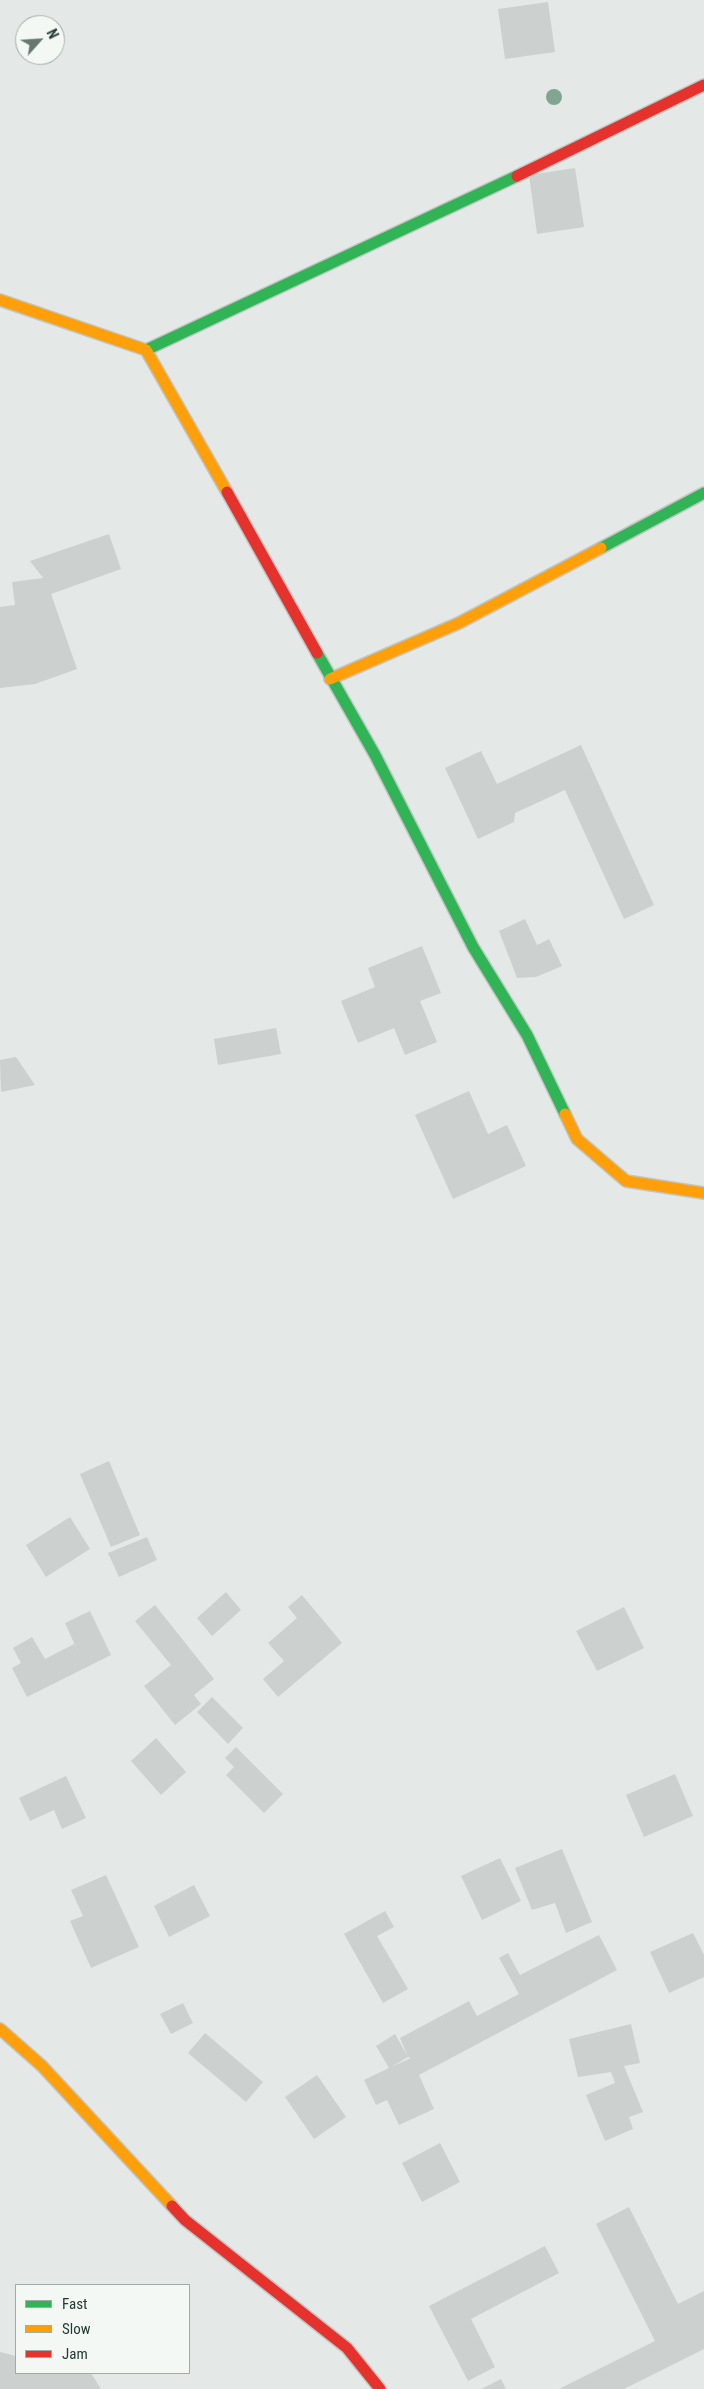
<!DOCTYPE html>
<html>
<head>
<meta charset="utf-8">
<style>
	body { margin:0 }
	#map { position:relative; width:704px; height:2389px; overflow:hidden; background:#e4e9e7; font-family:"Roboto Condensed",sans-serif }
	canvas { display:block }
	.legend { position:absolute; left:15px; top:2284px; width:175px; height:90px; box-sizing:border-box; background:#f3f8f5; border:1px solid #a0aca8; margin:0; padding:6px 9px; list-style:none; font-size:15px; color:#233b34 }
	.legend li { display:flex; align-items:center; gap:10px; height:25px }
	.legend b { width:25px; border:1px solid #a0aca8 }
	.north { position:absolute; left:15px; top:15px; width:50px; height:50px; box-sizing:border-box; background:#f3f8f5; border:1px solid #a0aca8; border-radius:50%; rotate:64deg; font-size:14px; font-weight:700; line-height:20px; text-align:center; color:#233b34 }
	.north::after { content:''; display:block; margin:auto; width:18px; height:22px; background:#677873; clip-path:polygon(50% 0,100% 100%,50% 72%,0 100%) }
</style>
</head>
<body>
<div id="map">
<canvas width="704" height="2389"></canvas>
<ul class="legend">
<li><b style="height:6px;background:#30b455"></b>Fast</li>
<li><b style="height:6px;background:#ff9f0a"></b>Slow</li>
<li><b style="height:6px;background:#e5322d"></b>Jam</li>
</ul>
<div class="north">N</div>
</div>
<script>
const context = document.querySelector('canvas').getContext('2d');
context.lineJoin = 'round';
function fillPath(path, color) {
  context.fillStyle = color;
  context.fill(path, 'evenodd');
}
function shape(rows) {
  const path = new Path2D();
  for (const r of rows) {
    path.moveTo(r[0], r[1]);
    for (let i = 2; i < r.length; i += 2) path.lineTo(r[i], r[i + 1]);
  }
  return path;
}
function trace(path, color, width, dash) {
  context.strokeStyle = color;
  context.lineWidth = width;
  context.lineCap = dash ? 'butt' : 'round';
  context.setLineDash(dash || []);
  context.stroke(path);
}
const building = shape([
	[548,2,555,52,505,59,498,9],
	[575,168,584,227,537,234,529,175],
	[109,534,121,569,51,594,77,669,35,684,0,688,0,607,15,605,12,582,43,578,30,561],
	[581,745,654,905,624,919,565,790,515,813,514,822,478,839,445,768,481,751,497,784],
	[525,919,537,945,549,939,562,966,536,977,517,978,499,931],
	[422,946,441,993,420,1001,437,1042,405,1055,394,1028,358,1043,341,1001,375,987,368,968],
	[276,1028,281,1054,218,1065,214,1039],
	[16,1057,35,1085,1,1092,0,1060],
	[469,1091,488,1134,507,1125,526,1166,453,1199,415,1115],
	[109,1461,140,1535,111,1547,80,1474],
	[70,1517,90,1549,46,1577,26,1545],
	[147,1537,157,1560,119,1577,108,1553],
	[226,1592,241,1610,212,1636,197,1618],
	[302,1595,342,1643,278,1697,263,1679,284,1661,268,1643,297,1618,288,1607],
	[155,1605,214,1679,194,1695,201,1704,175,1725,144,1686,171,1665,135,1621],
	[624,1607,644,1648,597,1671,576,1631],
	[90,1611,111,1655,27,1697,12,1668,21,1663,13,1648,32,1637,45,1659,74,1644,78,1652,65,1623],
	[212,1697,243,1728,228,1744,197,1712],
	[156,1738,186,1772,161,1795,131,1761],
	[236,1747,283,1794,264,1813,226,1775,234,1767,225,1758],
	[675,1774,693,1816,644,1837,626,1795],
	[66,1776,86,1818,62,1829,54,1810,30,1821,19,1798],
	[562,1849,592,1922,566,1933,555,1903,532,1910,515,1868],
	[500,1858,521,1901,482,1920,461,1876],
	[106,1875,139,1947,91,1968,70,1921,83,1916,71,1890],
	[194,1885,210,1916,169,1937,154,1906],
	[385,1911,394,1927,377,1936,408,1989,383,2003,344,1934],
	[693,1933,704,1955,704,1977,669,1993,650,1952],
	[599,1935,617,1970,419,2075,434,2109,399,2125,387,2100,376,2105,364,2080,389,2068,376,2046,395,2034,408,2057,391,2067,411,2058,408,2057,400,2038,469,2001,477,2016,519,1994,499,1958,508,1953,520,1975],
	[183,2003,193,2023,171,2034,160,2014],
	[631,2024,640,2063,624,2066,643,2112,629,2117,633,2129,605,2141,586,2095,615,2083,611,2072,578,2077,569,2039],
	[205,2033,263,2082,246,2102,188,2053],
	[317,2075,346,2117,314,2139,285,2097],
	[440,2143,460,2182,422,2202,402,2163],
	[629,2207,678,2304,704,2291,704,2349,624,2389,559,2389,655,2341,596,2224],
	[545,2246,559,2273,471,2319,495,2367,468,2381,429,2306],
	[0,2352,16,2356,16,2373,91,2373,101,2389,0,2389],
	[501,2379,506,2389,481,2389]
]);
const fast = shape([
	[146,350,517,176],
	[601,548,704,493],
	[317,653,375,755,473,947,527,1035,565,1114]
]);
const slow = shape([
	[0,300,146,350,227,492],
	[330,679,459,623,601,548],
	[565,1114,577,1139,626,1181,704,1193],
	[0,2029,42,2066,172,2206]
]);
const jam = shape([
	[517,176,704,85],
	[227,492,317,653],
	[172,2206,185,2220,347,2348,380,2389]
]);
const trees = [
	[554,97]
];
fillPath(building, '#ccd0ce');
trace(fast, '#c0c6c4', 14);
trace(slow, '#c0c6c4', 14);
trace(jam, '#c0c6c4', 14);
trace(fast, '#30b455', 11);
trace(slow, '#ff9f0a', 11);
trace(jam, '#e5322d', 11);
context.fillStyle = '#81a68f';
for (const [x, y] of trees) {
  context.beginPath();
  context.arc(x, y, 8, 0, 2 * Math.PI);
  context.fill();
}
</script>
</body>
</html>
